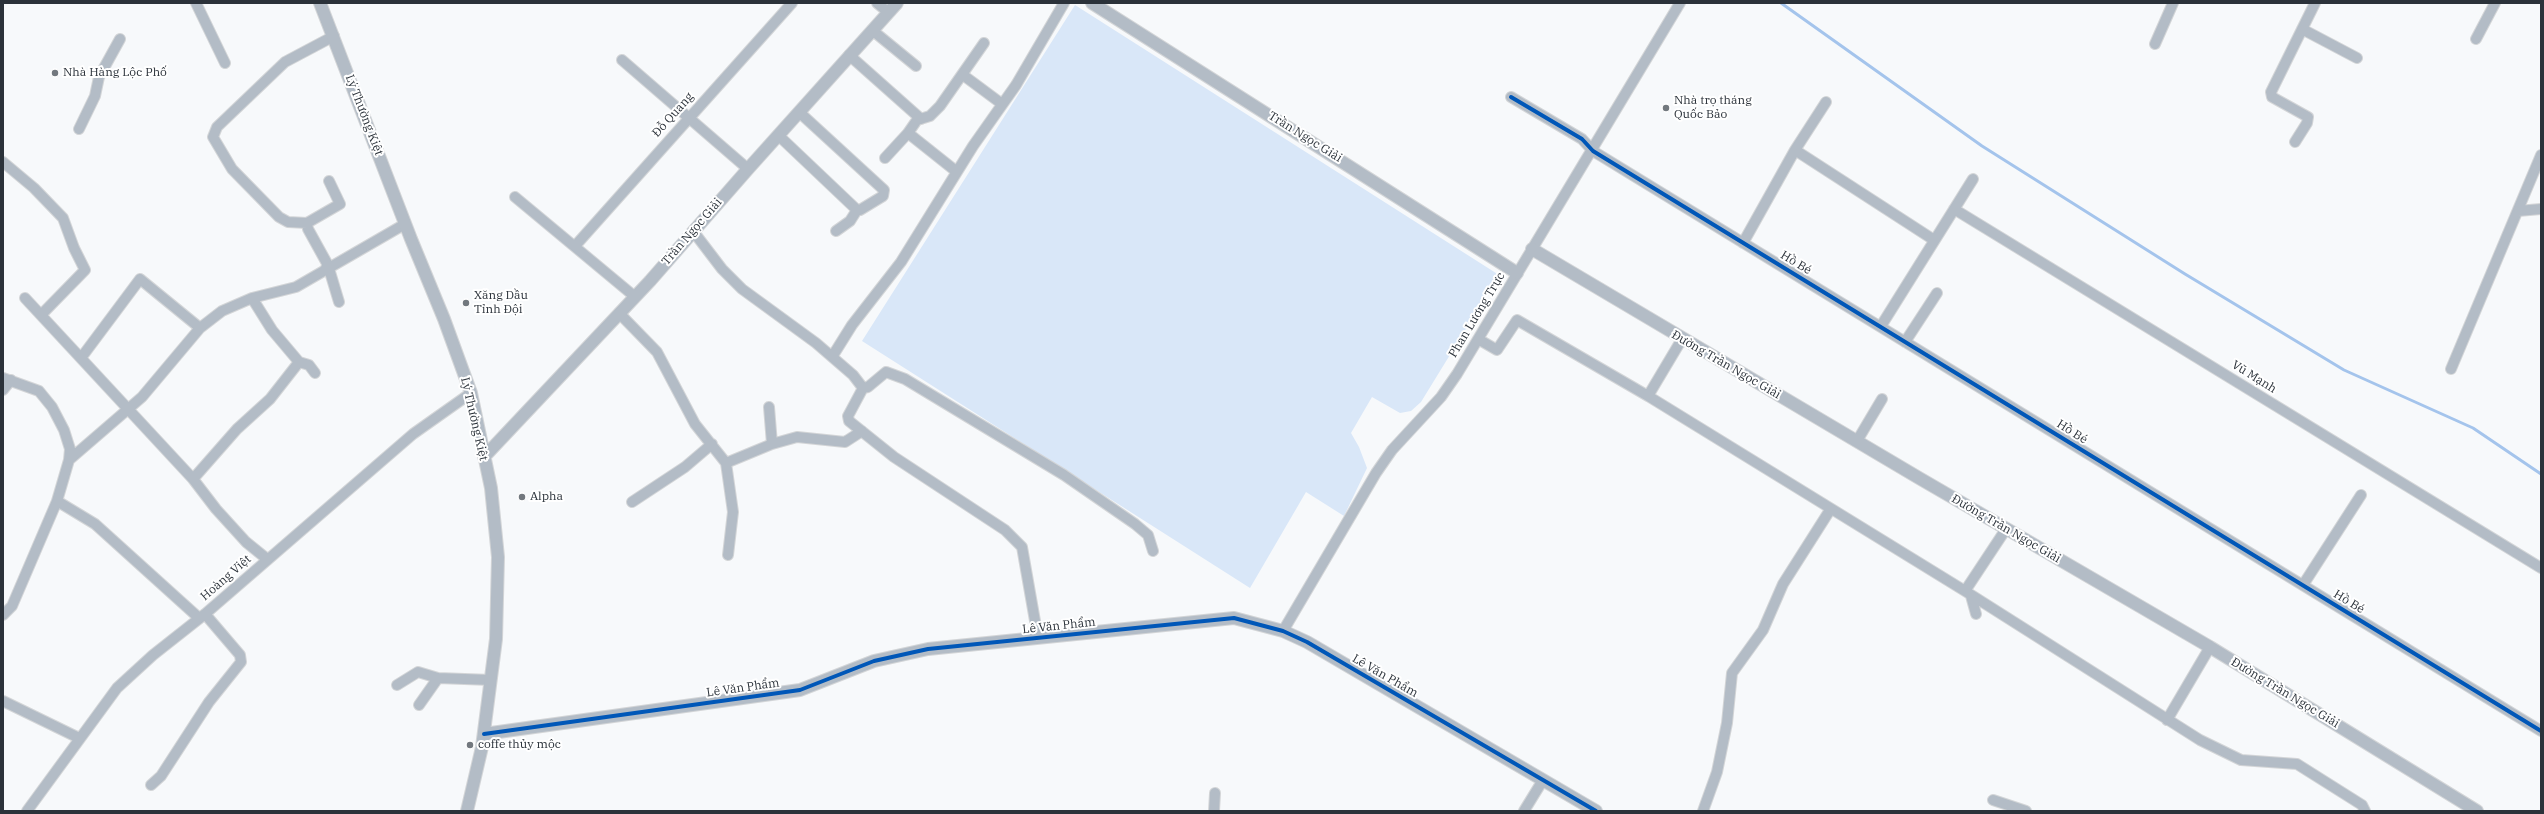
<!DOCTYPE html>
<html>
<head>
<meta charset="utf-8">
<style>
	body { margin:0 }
	#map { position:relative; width:2544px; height:814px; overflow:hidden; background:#f7f9fb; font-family:"IBM Plex Serif",serif }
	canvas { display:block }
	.frame { position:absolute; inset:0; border:4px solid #2b323a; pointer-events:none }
</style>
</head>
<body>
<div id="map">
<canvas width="2544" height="814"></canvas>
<div class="frame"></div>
</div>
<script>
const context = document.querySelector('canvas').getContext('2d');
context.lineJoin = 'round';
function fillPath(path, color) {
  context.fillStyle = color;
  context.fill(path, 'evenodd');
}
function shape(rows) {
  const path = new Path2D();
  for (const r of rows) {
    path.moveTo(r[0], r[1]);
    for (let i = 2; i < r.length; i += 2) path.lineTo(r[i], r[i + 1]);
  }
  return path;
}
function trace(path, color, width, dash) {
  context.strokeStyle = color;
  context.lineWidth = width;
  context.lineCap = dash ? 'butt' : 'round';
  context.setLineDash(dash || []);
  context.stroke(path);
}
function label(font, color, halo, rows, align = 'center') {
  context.font = font + ' "IBM Plex Serif",serif';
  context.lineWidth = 4;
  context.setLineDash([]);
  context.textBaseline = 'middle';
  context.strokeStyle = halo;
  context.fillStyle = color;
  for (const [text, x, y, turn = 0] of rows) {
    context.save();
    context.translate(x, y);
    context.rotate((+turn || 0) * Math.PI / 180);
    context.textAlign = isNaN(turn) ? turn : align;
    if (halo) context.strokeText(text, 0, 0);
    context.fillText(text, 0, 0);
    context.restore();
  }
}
const green = shape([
	[1075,5,1499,275,1421,402,1411,411,1400,413,1372,397,1351,433,1359,447,1367,468,1344,516,1306,492,1250,588,862,341]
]);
const stream = shape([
	[1781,3,1982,146,2185,274,2344,370,2473,428,2541,474]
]);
const minor = shape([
	[196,3,225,63],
	[877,3,888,12],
	[2302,29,2357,58],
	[872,30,916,66],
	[2476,39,2495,3],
	[2155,44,2173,3],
	[849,55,921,119],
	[622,60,748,169],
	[963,75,1002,104],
	[1511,97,1582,139,1593,151,2541,731],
	[79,129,95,96,99,77,120,39],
	[908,133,917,120,930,116,940,106,984,43],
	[778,135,857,210,860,210,883,196,884,190,799,112],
	[2295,142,2307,123,2308,117,2272,97,2271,92,2315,3],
	[1795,150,1934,240],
	[885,158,908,133,957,172],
	[3,162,34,188,63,218,74,248,85,270,41,315],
	[329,181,340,204,307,223,288,222,279,217,232,169,213,137,217,127,285,62,334,36],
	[515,197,634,296],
	[1954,209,2541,568],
	[2518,211,2541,209],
	[307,223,308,229,329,267],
	[693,231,722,269,742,289,816,343,853,375,863,388],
	[836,231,850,221,857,210],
	[1743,243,1795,150,1826,102],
	[575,246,792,3],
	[326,268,330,272,339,302],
	[25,298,193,479,216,509,246,542,267,559],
	[252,298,272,330,299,362,309,365,315,373],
	[619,313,657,352,695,424,726,463,733,512,728,555],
	[1881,326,1973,179],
	[200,328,222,311,252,298,296,287,405,224],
	[1478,339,1497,350,1517,320,1648,396,1965,591,2200,740,2241,760,2297,764,2362,805,2365,811],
	[1905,342,1937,293],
	[832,357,852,325,901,262,973,146,1016,85,1064,3],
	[2451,369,2541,155],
	[3,378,39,391,52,407,64,430,70,449,69,460,57,501,95,524,199,618],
	[863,388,868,387,886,372,905,379,1064,475,1135,524,1148,535,1153,551],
	[863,388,848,416,849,421,894,457,1005,530,1022,547,1038,638],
	[3,390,11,380],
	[1648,396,1682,339],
	[769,407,772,444],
	[1857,441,1882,399],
	[69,460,142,397,200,328,140,279,81,358],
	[726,463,772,444,797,437,845,442,862,431],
	[193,479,237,429,270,399,299,362],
	[632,502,685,467,712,444],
	[2303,585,2361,495],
	[1965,591,2006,529],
	[1971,596,1976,614],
	[3,615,12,606,57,501],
	[1283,631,1376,473,1392,450,1441,397,1457,374,1680,3],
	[397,685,418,672,438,678],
	[3,701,79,738],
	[419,705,438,678,491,680],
	[2167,720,2210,647],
	[151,785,161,776,209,702,241,662,240,655,205,614],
	[1993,800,2026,811],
	[27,811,117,688,153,655,205,614,413,434,471,393],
	[1214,811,1215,793],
	[1524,811,1543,780],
	[1703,811,1717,772,1727,723,1732,673,1763,630,1783,584,1830,510]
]);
const tertiary = shape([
	[320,3,411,239,444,319,471,393,491,488,498,557,496,639,482,747,467,811],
	[1092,3,1517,273],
	[1532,249,1919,478,2210,647,2477,811],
	[484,457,650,281,748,169,897,3],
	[484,734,800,690,874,661,928,649,1234,618,1283,631,1307,642,1596,811]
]);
const cycleway = shape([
	[1511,97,1582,139,1593,151,2541,731],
	[484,734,800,690,874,661,928,649,1234,618,1283,631,1307,642,1596,811]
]);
const markers = [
	[55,73,4,"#72787e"],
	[1666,108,4,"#72787e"],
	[466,303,4,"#72787e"],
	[522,497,4,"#72787e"],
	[470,745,4,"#72787e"]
];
const poiNames = [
	["Nhà Hàng Lộc Phố",63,73],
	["Nhà trọ tháng",1674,101],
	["Quốc Bảo",1674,115],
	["Xăng Dầu",474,296],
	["Tỉnh Đội",474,310],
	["Alpha",530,497],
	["coffe thủy mộc",478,745]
];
const streetNames = [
	["Lý Thường Kiệt",364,115,69],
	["Đỗ Quang",673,115,-48],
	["Trần Ngọc Giải",1305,137,32],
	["Trần Ngọc Giải",692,232,-49],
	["Hồ Bé",1796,263,31],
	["Phan Lương Trực",1477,315,-59],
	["Đường Trần Ngọc Giải",1726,365,30],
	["Vũ Mạnh",2254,377,32],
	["Lý Thường Kiệt",474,419,77],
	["Hồ Bé",2072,432,32],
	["Đường Trần Ngọc Giải",2006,529,30],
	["Hoàng Việt",226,578,-41],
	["Hồ Bé",2349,602,31],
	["Lê Văn Phẩm",1059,626,-6],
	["Lê Văn Phẩm",1385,676,30],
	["Lê Văn Phẩm",743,688,-8],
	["Đường Trần Ngọc Giải",2285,693,31]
];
fillPath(green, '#d9e7f8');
trace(stream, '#a4c4ec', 3);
trace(minor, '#d3d5d7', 12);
trace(tertiary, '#d3d5d7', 14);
trace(minor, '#b3bcc6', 10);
trace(tertiary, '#b3bcc6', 12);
trace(cycleway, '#0057b8', 4);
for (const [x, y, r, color] of markers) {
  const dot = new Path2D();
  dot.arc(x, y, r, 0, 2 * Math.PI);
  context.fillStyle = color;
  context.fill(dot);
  trace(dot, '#fff', 1.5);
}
label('12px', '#2b323a', '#fff', poiNames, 'left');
label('12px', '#2b323a', '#fff', streetNames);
</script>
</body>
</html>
